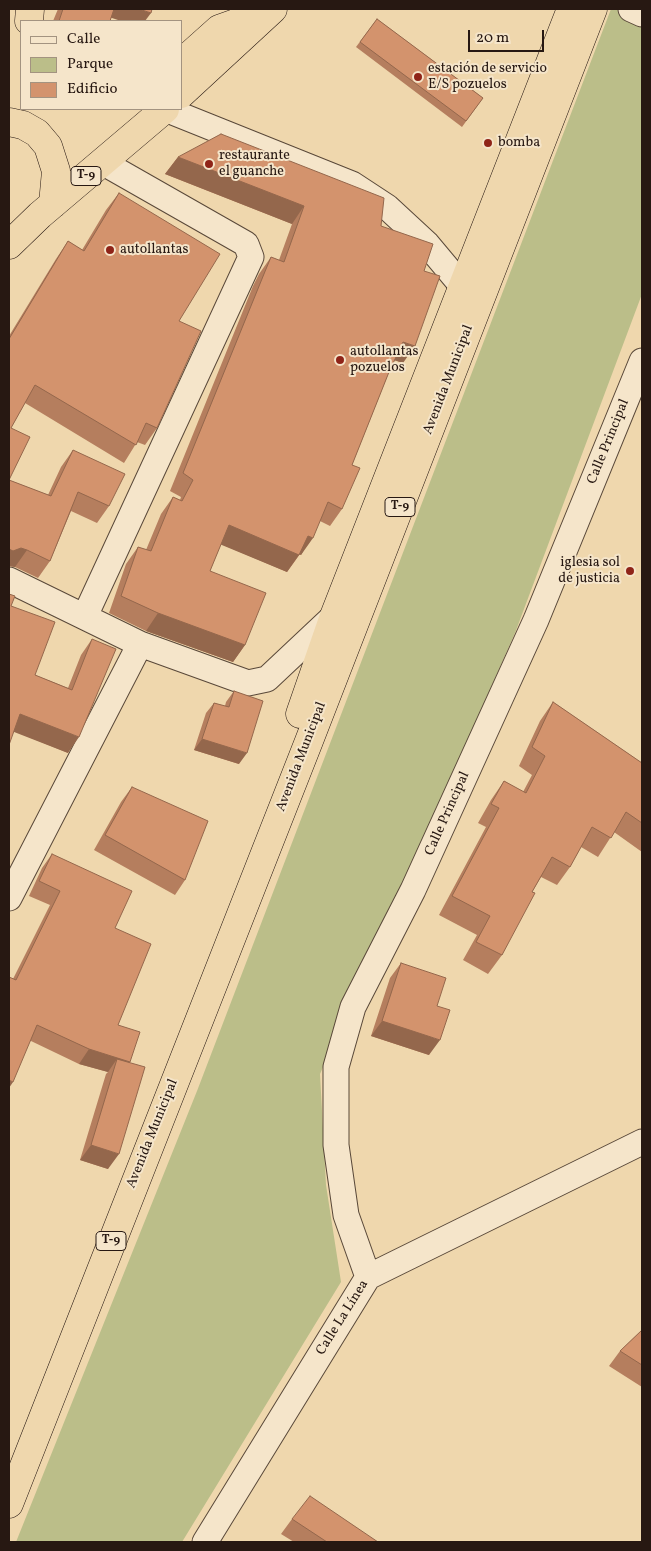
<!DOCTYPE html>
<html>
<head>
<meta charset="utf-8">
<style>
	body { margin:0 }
	#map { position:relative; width:651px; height:1551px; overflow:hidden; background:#efd7ad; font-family:Vollkorn,serif }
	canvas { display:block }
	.frame { position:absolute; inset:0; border:10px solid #271812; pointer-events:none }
	.legend { position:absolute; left:20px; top:20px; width:162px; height:90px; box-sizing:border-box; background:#f5e5ca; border:1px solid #a39380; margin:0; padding:6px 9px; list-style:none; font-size:15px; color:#271812 }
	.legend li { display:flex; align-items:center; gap:10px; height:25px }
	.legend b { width:25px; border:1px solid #a39380 }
	.scale { position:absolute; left:468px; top:30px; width:76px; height:22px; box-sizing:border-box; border:2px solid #271812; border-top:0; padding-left:6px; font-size:15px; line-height:18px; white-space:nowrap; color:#271812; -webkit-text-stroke:4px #f5e5ca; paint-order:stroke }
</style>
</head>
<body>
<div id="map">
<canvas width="651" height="1551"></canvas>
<div class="frame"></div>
<ul class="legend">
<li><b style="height:6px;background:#f5e5ca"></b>Calle</li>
<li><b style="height:14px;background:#bbbe89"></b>Parque</li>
<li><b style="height:14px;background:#d3936d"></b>Edificio</li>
</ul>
<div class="scale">20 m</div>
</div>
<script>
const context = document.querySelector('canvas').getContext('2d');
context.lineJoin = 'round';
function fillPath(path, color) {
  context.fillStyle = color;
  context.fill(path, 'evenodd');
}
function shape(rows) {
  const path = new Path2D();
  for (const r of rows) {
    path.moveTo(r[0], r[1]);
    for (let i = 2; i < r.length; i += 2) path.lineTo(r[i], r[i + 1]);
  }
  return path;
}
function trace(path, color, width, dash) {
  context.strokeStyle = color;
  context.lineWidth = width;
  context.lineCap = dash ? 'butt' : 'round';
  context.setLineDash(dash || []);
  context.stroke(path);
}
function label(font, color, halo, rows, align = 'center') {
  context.font = font + ' Vollkorn,serif';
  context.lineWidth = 4;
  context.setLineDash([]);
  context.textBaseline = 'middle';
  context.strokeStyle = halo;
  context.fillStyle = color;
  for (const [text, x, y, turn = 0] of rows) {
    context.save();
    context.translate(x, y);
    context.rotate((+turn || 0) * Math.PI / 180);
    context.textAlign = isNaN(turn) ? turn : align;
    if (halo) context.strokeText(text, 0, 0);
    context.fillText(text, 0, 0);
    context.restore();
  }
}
const green = shape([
	[611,9,642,9,642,294,515,633,320,1074,326,1185,341,1282,182,1542,16,1542,197,1091]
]);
const street = shape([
	[631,9,642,14],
	[165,109,352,184,387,207,427,244,463,287],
	[9,580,140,644,248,683,267,679,334,616],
	[85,616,251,257,246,244,102,162],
	[9,898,140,644],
	[368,1277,346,1215,336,1145,336,1067,353,1007,413,890,536,620,642,361],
	[205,1542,368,1277,642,1142]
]);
const highway = shape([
	[29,21,30,9],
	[181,63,219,29,261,14],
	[181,94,273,9],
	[9,122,23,125,37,133,48,146,56,171,53,204],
	[9,245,40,215,165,109],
	[300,714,334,616,571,9],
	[9,1504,309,741,593,9]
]);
const wall = shape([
	[58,9,152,9,111,18,110,21,53,21],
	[377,19,483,98,462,127,356,47],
	[178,157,381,226,424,271,403,363,394,360,389,372,352,465,342,509,330,526,320,521,301,555,300,554,287,572,221,544,210,571,245,645,233,662,146,631,109,613,126,564,138,547,146,550,161,514,173,497,180,500,181,497,170,491,253,286,259,274,271,257,279,260,292,224,165,174],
	[119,193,179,321,157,428,145,445,137,442,124,463,25,403,11,428,9,480,48,495,61,467,73,450,109,506,97,523,71,511,50,561,38,578,15,567,9,566,9,336,56,259,68,241,82,250,106,210],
	[11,606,35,675,68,688,81,655,92,639,68,753,14,731],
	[234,691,239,764,194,750,206,713,214,703,225,706,226,702],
	[553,702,642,763,642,852,614,832,598,857,581,847,570,867,557,885,541,877,532,892,502,955,488,974,463,960,477,935,439,915,486,827,478,823,491,800,504,781,523,792,532,775,519,766,540,721],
	[132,787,185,880,175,895,94,850,121,802],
	[52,854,115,928,118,1025,130,1062,108,1169,80,1160,106,1074,108,1072,79,1064,31,1041,13,979,50,905,29,896,42,868],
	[401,963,437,1006,429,1055,371,1036,390,978],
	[642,1330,642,1387,609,1366,620,1351],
	[292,1519,378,1542,294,1542,281,1534]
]);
const shadedWall = shape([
	[111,9,139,9,151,13,145,21,121,21,106,16],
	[178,157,304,206,292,224,165,174],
	[403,342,415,346,403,363,391,359],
	[229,525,299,555,287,572,217,543],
	[308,536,313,538,301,555,296,553],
	[21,548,27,550,15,567,9,566,9,549],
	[158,613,245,645,233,662,146,631],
	[20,714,79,737,68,753,9,730],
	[202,739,247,753,239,764,194,750],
	[382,1021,440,1040,429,1055,371,1036],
	[89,1049,130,1062,120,1076,117,1059,108,1072,79,1064],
	[9,1080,13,1082,9,1088],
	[91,1145,119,1154,108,1169,80,1160]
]);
const building = shape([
	[63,9,114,9,110,21,59,21,63,9],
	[139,9,152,9,151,13,139,9],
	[377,19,483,98,466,121,360,42,377,19],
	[221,134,384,198,381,226,433,244,424,271,440,276,415,346,403,342,389,372,352,465,360,468,342,509,328,502,313,538,308,536,299,555,229,525,210,571,266,593,245,645,158,613,121,596,138,547,151,551,173,497,182,501,193,480,183,473,266,269,271,257,284,262,304,206,178,157,221,134],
	[119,193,220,254,179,321,201,331,157,428,146,423,136,445,35,385,11,428,30,437,9,480,51,496,73,450,125,474,109,506,78,492,50,561,27,550,21,548,13,551,9,549,9,339,68,241,84,251,119,193],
	[9,594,15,596,11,606,55,622,35,675,72,690,92,639,116,649,79,737,20,714,9,745,9,594],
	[234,691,263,701,247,753,202,739,214,703,229,707,234,691],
	[553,702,642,763,642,823,626,812,611,838,592,827,570,867,552,857,532,892,535,893,502,955,476,942,490,916,452,896,499,808,491,804,504,781,526,793,545,756,532,747,553,702],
	[132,787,208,821,185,880,105,835,132,787],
	[52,854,132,891,115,928,151,944,118,1025,140,1032,130,1062,89,1049,37,1025,13,1082,9,1080,9,977,16,980,60,891,39,881,52,854],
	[401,963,446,978,437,1006,450,1010,440,1040,382,1021,401,963],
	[117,1059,145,1067,119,1154,91,1145,117,1059],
	[642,1330,642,1365,620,1351,642,1330],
	[310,1496,378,1542,327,1542,292,1519,310,1496]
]);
const markers = [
	[418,77,5,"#8f2418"],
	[488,143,5,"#8f2418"],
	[209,164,5,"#8f2418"],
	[110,250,5,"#8f2418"],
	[340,360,5,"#8f2418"],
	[630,571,5,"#8f2418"]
];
const shields = [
	[86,176,30],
	[400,507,30],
	[111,1241,30]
];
const shieldNames = [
	["T-9",86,176],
	["T-9",400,507],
	["T-9",111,1241]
];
const poiNames = [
	["estación de servicio",428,69],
	["E/S pozuelos",428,85],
	["bomba",498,143],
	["restaurante",219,156],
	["el guanche",219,172],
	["autollantas",120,250],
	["autollantas",350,352],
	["pozuelos",350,368],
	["iglesia sol",620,563,"right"],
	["de justicia",620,579,"right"]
];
const streetNames = [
	["Avenida Municipal",449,380,-69],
	["Calle Principal",609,442,-68],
	["Avenida Municipal",302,757,-69],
	["Calle Principal",448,814,-66],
	["Avenida Municipal",153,1134,-68],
	["Calle La Línea",343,1318,-58]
];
fillPath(green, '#bbbe89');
trace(street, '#594839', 27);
trace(highway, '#271812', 29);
trace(street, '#f5e5ca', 25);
trace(highway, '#efd7ad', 28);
fillPath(wall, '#b57e5e');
fillPath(shadedWall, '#94674c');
fillPath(building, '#d3936d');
trace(building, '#94674c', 1);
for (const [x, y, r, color] of markers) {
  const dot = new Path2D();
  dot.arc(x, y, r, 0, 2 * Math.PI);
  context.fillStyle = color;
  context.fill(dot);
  trace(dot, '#f5e5ca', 2);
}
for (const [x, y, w] of shields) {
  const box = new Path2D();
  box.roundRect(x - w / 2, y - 9.5, w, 19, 4);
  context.fillStyle = '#f5e5ca';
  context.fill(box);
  trace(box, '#271812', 1);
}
label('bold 12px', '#271812', null, shieldNames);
label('14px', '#271812', '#f5e5ca', poiNames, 'left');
label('14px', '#271812', '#f5e5ca', streetNames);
</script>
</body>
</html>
